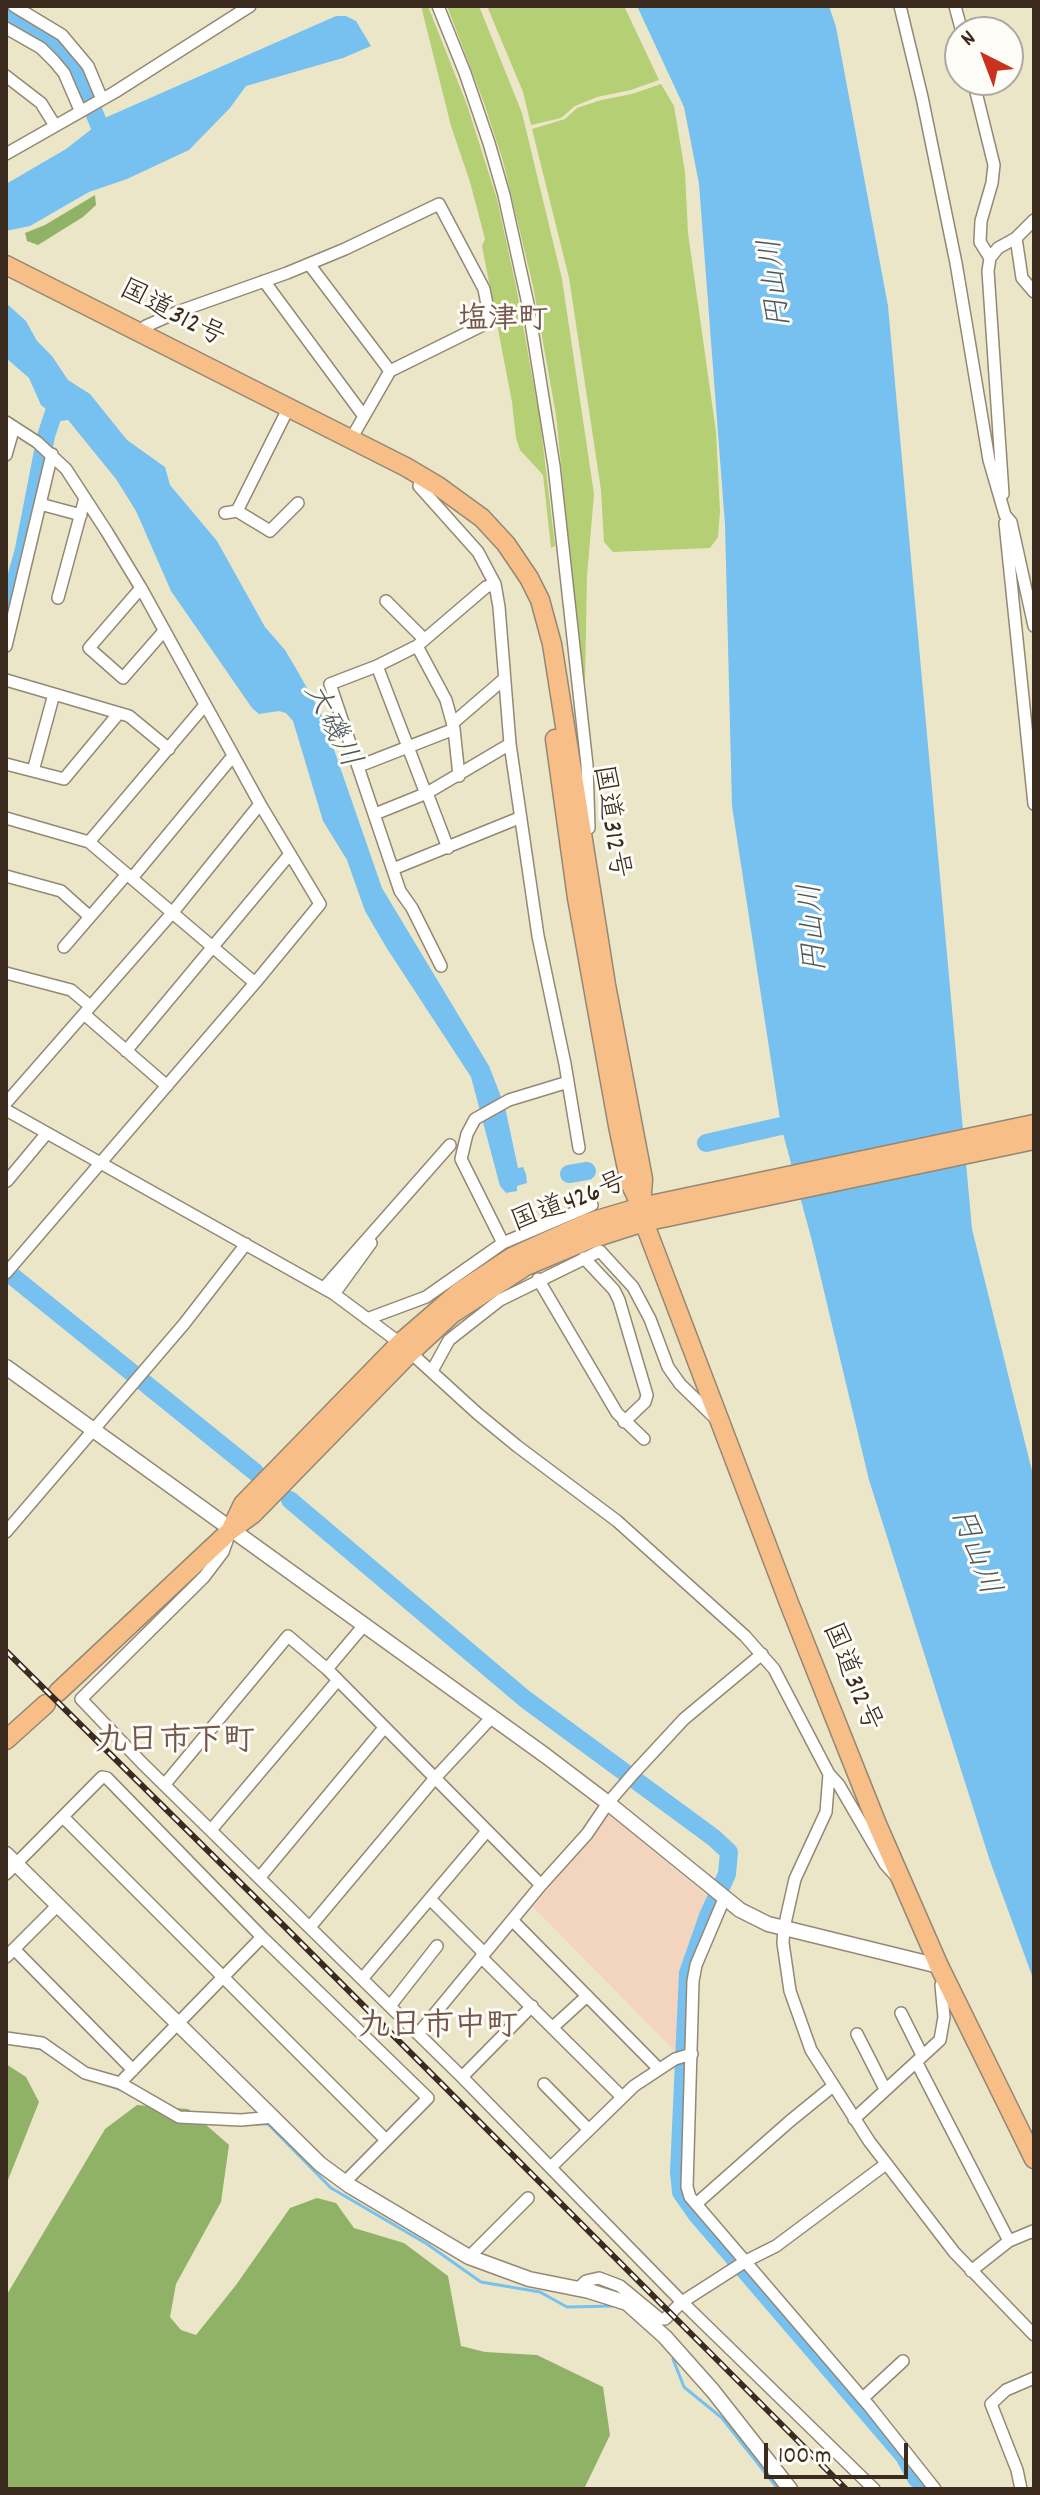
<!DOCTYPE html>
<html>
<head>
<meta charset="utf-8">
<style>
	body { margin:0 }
	#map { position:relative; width:1040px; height:2495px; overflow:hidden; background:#ece6c9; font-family:Dekko,sans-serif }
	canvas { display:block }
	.frame { position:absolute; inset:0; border:8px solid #3b2a1e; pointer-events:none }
	.north { position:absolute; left:944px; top:16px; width:80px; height:80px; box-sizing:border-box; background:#fdfcf7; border:2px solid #afa8a0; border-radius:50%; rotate:318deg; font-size:22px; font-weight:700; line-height:32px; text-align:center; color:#3b2a1e }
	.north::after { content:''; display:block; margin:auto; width:28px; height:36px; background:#c8321e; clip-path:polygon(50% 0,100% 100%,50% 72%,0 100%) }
	.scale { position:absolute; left:764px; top:2443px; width:144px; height:36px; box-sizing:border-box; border:4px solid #3b2a1e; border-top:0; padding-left:10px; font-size:24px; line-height:28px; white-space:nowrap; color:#3b2a1e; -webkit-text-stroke:6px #fdfcf7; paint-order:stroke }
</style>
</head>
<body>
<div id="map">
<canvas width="1040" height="2495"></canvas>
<div class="frame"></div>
<div class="north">N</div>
<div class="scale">100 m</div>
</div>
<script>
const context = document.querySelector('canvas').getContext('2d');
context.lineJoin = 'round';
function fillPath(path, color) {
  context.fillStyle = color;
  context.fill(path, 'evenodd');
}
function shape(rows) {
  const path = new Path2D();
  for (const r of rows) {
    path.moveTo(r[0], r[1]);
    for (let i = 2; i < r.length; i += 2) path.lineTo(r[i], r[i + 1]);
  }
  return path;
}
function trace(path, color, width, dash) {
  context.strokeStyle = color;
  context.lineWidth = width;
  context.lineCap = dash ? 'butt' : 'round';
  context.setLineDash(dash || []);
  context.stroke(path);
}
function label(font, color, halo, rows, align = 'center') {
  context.font = font + ' Dekko,"Klee One",sans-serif';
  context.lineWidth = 6;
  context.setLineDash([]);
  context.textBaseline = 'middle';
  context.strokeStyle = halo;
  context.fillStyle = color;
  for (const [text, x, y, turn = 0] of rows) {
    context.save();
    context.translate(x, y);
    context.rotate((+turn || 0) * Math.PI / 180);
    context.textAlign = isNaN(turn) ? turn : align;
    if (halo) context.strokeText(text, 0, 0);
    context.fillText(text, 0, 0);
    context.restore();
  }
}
const built = shape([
	[609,1814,711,1899,685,1981,684,2052,681,2053,676,2052,533,1907]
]);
const green = shape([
	[421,6,428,6,467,105,497,199,516,286,540,420,555,546,551,548,543,475,520,450,516,438,512,402,482,246,485,239,470,182,451,126],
	[447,6,479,6,522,113,562,279,594,494,587,576,585,685,583,682,556,415,533,286,503,161,484,103],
	[487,6,624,6,659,80,631,90,597,97,575,106,561,118,531,125,523,92],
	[661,84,674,106,685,172,688,233,716,432,720,511,718,537,710,548,613,552,604,542,601,490,569,278,532,129,565,119,577,108,601,100,632,94]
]);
const forest = shape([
	[95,195,96,205,83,217,38,245,27,241,25,233,45,225],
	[6,2064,26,2077,39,2102,6,2185],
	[137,2105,188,2109,229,2145,221,2202,176,2284,170,2317,181,2330,196,2335,236,2285,290,2208,317,2198,336,2203,354,2228,404,2243,448,2276,461,2346,485,2352,537,2355,603,2387,610,2435,584,2489,6,2489,6,2296,105,2129]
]);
const water = shape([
	[637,6,829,6,836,27,888,306,972,1229,1034,1479,1034,1981,990,1861,869,1480,812,1241,781,1126,732,806,725,525,699,184,684,107],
	[336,16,346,16,356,21,371,46,343,58,246,86,230,108,189,150,127,179,89,192,30,226,6,231,6,184,66,149,107,117],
	[6,303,26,321,37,341,52,356,68,380,90,394,127,440,165,467,170,485,217,541,265,627,285,650,298,672,322,715,382,888,489,1066,505,1107,518,1168,523,1167,526,1174,527,1183,517,1186,517,1191,506,1193,500,1186,471,1077,386,947,365,911,347,860,323,821,293,721,286,713,279,711,259,714,252,708,171,591,136,511,116,479,68,420,61,421,41,405,29,378,6,358]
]);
const stream = shape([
	[13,2044,41,2049,48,2053],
	[84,2077,122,2090],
	[181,2122,206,2124],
	[257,2124,268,2124,331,2188,427,2244,481,2282,540,2292,567,2307,614,2306],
	[673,2359,684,2387,722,2418,778,2489]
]);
const river = shape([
	[6,16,47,41,69,64,86,93,102,132,95,143],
	[6,615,24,549,46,436,60,394],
	[706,1143,781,1126,804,1125],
	[569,1174,587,1171],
	[6,1271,255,1472],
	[290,1500,525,1699,714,1838,729,1852,727,1874,708,1916,688,1973,679,2172,681,2192,697,2215,904,2456,916,2478,927,2489]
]);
const minor = shape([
	[14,6,62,35,88,66,101,97],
	[438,6,465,73,489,143,504,195,528,304,554,466,587,765,589,828],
	[900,6,922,97,956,263,989,460,1005,515,1011,522,1034,626],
	[955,6,962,32],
	[6,28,41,48,54,61,64,73,80,110],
	[6,76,41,103,54,124],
	[973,80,994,165,992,183,981,221,980,242,990,258],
	[6,154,115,92,250,6],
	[1016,238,1022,278,1034,292],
	[309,264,390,371],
	[264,281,363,415],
	[140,332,146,326,180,311,287,273,345,249,439,204,484,289,489,315,485,324,390,371,351,439],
	[6,422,37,442,66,469,107,532,141,588,260,804,320,904,255,983,89,842,205,705],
	[6,455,14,427],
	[421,476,419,486,478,552,495,584,486,587,417,646,377,666,330,684,400,891,412,908,441,966],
	[1003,494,988,271,990,258,998,248,1016,238,1034,220],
	[40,504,81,515],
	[237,511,289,407],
	[225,513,237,511,270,531,298,503],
	[1005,523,1034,804],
	[141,588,89,648,123,678,164,631],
	[58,598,85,498],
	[386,601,424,639],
	[6,646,52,454],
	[417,646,446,700,454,729,459,776],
	[377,666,426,794],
	[6,680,129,716,169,749],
	[453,723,504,679],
	[510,744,538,936,565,1064,579,1148],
	[6,764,64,779,119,713],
	[359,766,454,729],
	[33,771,54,694],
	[427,793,448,848],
	[375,814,427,793,510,744,499,607,495,584],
	[6,818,89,842],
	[393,869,519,818],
	[6,876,61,891,89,916],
	[132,878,233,756],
	[64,947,127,874],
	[6,973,71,990,90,1006],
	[84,1014,167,1086],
	[126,1051,290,854],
	[6,1103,173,912,260,804],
	[6,1110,334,1294,400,1343,478,1414,517,1446,617,1521,745,1636,774,1669,829,1774,839,1785,885,1864,895,1875],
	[7,1181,47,1133],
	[503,1243,461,1159,467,1134,475,1119,509,1100,568,1082],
	[584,1258,614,1290,619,1300,647,1395,645,1402,624,1422],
	[6,1273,255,983],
	[538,1279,617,1413,644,1439],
	[324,1288,450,1145],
	[334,1294,371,1243],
	[367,1319,426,1297,503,1243,592,1205],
	[432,1371,449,1340,500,1300,600,1251,633,1287,650,1319,668,1367,680,1384,716,1419],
	[6,1532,184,1324,246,1244],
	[228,1538,223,1552,204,1577,81,1699,142,1763,462,2077,682,2302,874,2489],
	[327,1669,365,1624],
	[829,1774,826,1812,795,1879,784,1928,783,1943,790,1991,811,2050,869,2141,954,2252,1034,2335],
	[165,1784,288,1636,327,1669,541,1885],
	[63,1817,386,2140],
	[211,1830,338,1680],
	[6,1874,102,1777,107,1778,262,1937,428,2098,345,2182],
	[260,1877,384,1728],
	[430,1899,484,1953],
	[724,1899,696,1965,693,1981,687,2187,690,2197,870,2407,935,2489],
	[512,1920,659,2069],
	[310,1927,435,1778,492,1717],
	[14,1949,133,2070],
	[6,1957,58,1905],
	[481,1957,622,2097],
	[362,1979,487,1831],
	[390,2006,437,1946],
	[901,2013,922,2055],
	[553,2027,587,1996],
	[418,2034,541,1885,587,1834,608,1803,633,1774,684,1719,762,1654],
	[857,2034,885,2089],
	[6,2038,42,2043,85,2073,120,2083,179,2117,241,2120,274,2117],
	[917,2063,1009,2241],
	[462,2077,532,2006],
	[120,2083,262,1937],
	[544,2084,589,2130],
	[854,2119,940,2040,944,2017,941,1985,945,1979],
	[551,2167,634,2086,675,2059,692,2054],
	[696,2204,790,2121,833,2086],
	[469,2257,528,2198],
	[971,2271,1009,2241,1033,2231,1034,2233],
	[578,2289,586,2281,599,2278,620,2286,660,2319,665,2319,682,2302,746,2261,776,2246,886,2164],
	[863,2398,903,2361],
	[1021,2489,1017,2470,991,2404,1006,2390,1034,2378]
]);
const tertiary = shape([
	[6,1367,546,1756,608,1803,740,1910,768,1924,939,1966],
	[6,1854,320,2164,350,2186,469,2257,529,2279,589,2291,627,2303,665,2337,713,2391,790,2489]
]);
const trunk = shape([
	[6,265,406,467,438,486,482,518,506,544,529,578,540,600,552,644,606,985,643,1179,641,1207,644,1222,789,1603,877,1824,939,1966,1034,2159],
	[555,739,577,898,618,1126,630,1183,640,1204],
	[232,1527,243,1504,400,1343,459,1292,512,1257,587,1223,641,1207,1034,1124],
	[58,1692,231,1530,253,1514,411,1352,452,1314,526,1266,588,1240,644,1222,1034,1140],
	[6,1740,46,1704]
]);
const rail = shape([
	[6,1651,283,1925,846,2489]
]);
const streetNames = [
	["国道312号",171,316,27],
	["国道312号",608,822,81],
	["国道426号",570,1205,-21],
	["国道312号",849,1678,68]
];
const waterNames = [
	["円山川",779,283,-97],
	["大磯川",329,727,63],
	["円山川",817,928,-94],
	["円山川",972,1553,69]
];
const neighbourhoodNames = [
	["塩津町",503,323]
];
const quarterNames = [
	["九日市下町",175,1745],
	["九日市中町",438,2030]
];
fillPath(built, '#f3d4bf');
fillPath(green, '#b5cf75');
fillPath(forest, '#90b266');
fillPath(water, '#76c1ef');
trace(stream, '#76c1ef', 3);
trace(river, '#76c1ef', 18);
trace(minor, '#948874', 14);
trace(tertiary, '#948874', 17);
trace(trunk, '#948874', 21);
trace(minor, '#fff', 11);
trace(tertiary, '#fff', 14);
trace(trunk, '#f7be87', 18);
trace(rail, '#3b2a1e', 6);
trace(rail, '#fdfcf7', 3, [9]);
label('28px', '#3b2a1e', '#fdfcf7', streetNames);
label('italic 30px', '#4d575d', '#fdfcf7', waterNames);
label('bold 30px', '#74564c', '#fdfcf7', neighbourhoodNames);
label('bold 32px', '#74564c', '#fdfcf7', quarterNames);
</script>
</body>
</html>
